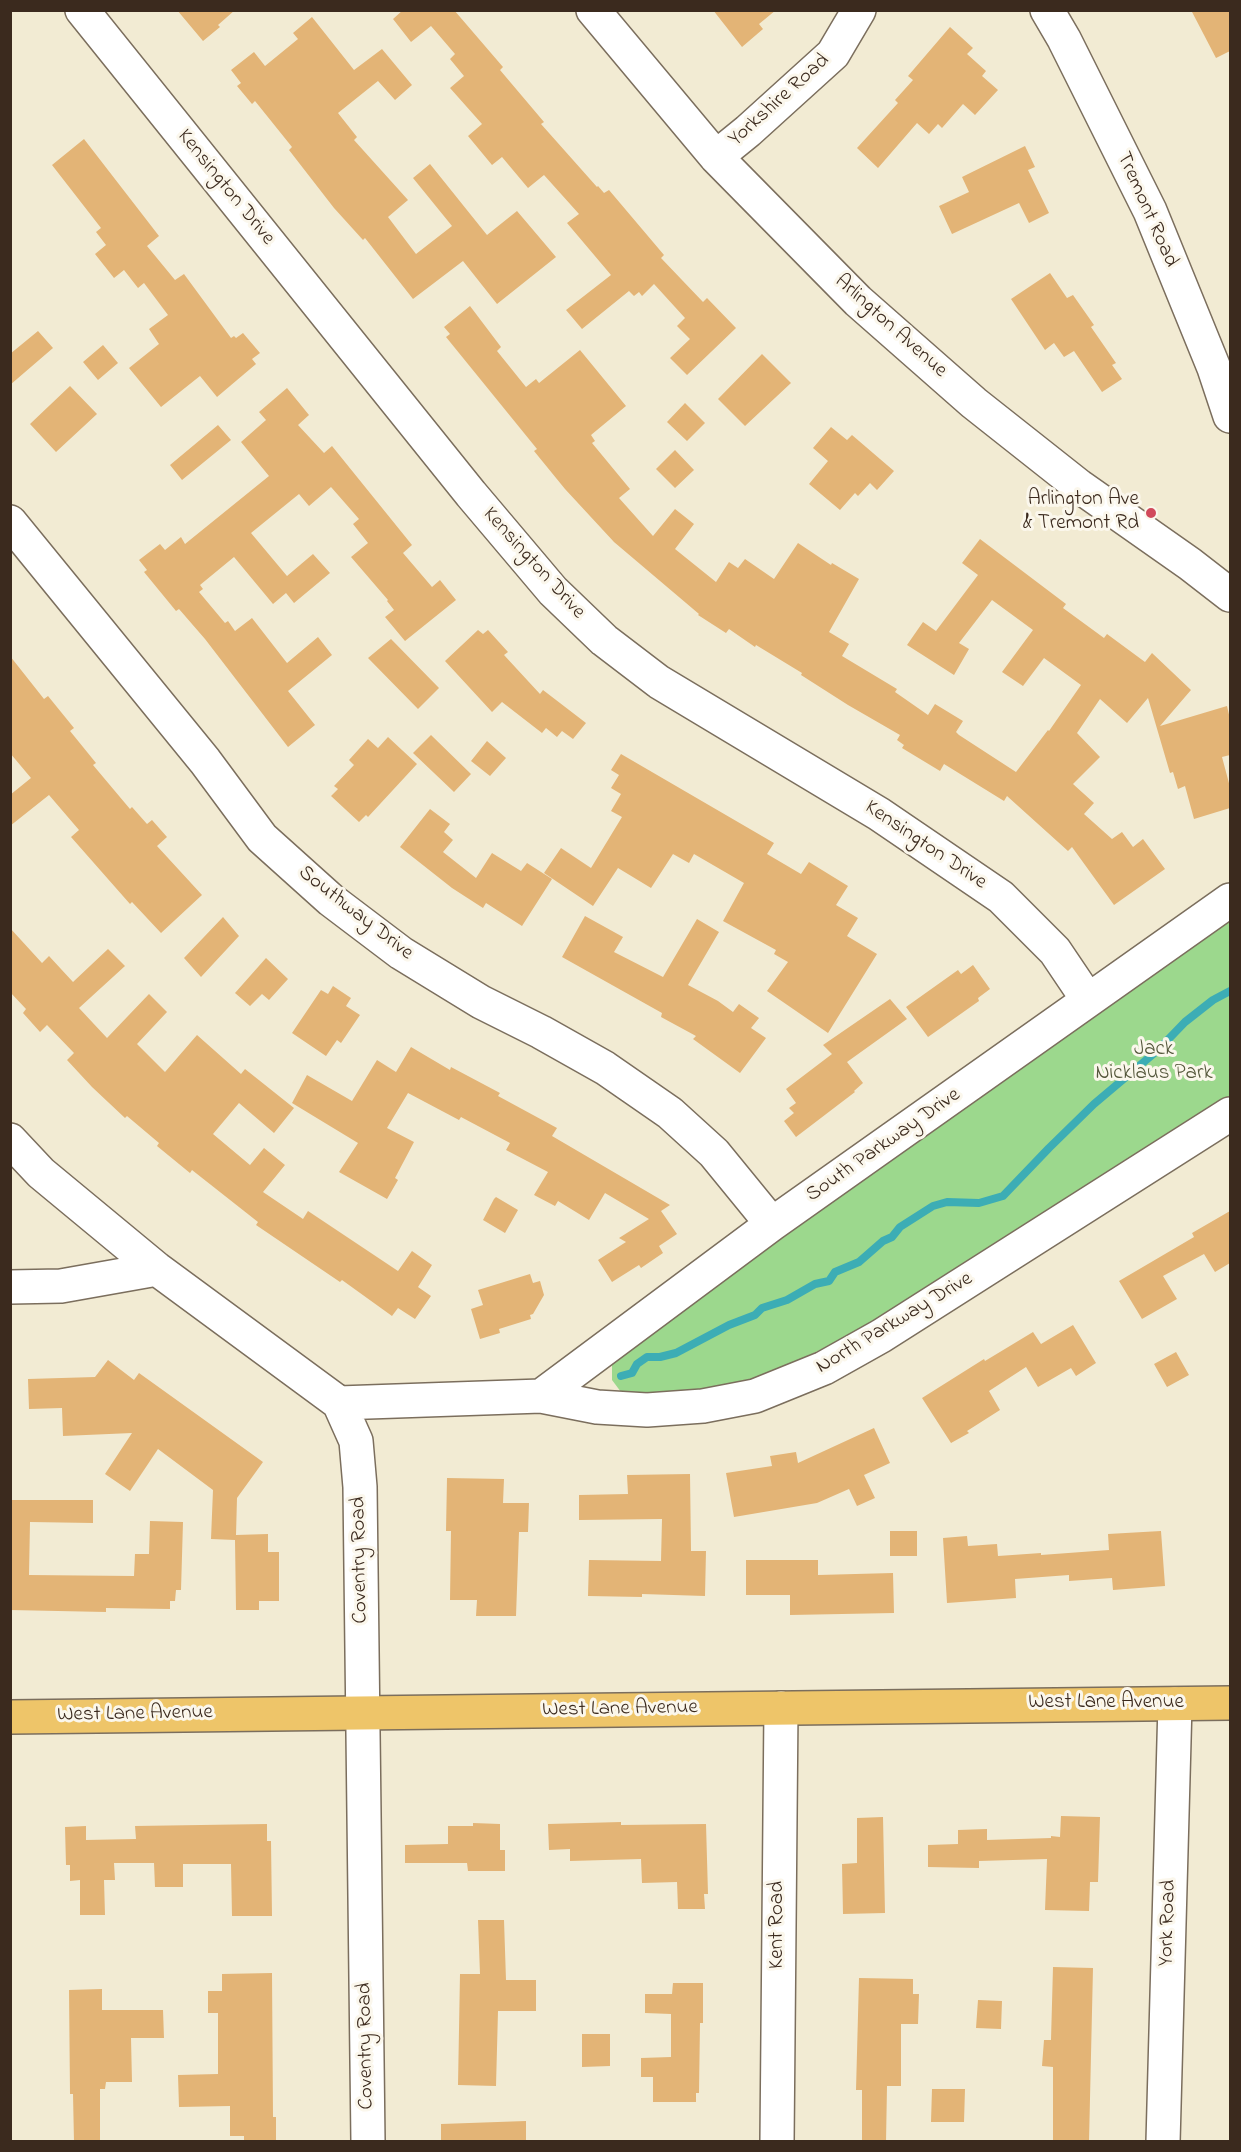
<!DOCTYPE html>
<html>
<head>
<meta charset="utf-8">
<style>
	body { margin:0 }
	#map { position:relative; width:1241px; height:2152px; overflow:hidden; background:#f2ebd3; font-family:"Indie Flower",sans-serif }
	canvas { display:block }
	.frame { position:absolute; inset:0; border:12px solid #3b2a1e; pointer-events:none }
</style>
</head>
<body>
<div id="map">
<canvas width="1241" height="2152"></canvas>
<div class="frame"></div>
</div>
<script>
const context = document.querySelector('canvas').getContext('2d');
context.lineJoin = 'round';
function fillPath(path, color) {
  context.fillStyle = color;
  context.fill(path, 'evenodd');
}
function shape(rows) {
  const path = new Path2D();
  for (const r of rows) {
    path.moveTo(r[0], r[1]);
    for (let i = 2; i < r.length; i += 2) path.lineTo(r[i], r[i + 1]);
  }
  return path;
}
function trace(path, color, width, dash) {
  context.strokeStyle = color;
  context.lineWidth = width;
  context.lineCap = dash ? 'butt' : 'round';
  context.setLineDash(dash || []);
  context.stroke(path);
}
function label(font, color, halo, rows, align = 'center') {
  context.font = font + ' "Indie Flower",sans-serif';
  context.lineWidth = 6;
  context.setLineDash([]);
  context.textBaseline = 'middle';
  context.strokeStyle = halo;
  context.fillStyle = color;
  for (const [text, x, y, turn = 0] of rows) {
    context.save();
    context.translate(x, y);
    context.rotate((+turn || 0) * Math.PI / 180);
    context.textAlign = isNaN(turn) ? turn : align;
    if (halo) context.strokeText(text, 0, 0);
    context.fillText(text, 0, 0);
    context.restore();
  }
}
const green = shape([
	[1230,915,1230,1106,888,1317,762,1378,702,1392,636,1397,621,1392,612,1380,612,1362,621,1349]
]);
const stream = shape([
	[621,1376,632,1373,637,1364,647,1357,660,1357,676,1353,729,1325,755,1315,762,1308,787,1300,815,1284,829,1281,835,1272,859,1262,883,1241,892,1237,900,1227,933,1206,947,1202,979,1203,1003,1196,1049,1148,1094,1104,1158,1050,1185,1022,1213,1000,1230,991]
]);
const building = shape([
	[177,10,235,10,218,25,220,27,203,41],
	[403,10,454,10,503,67,500,70,544,122,541,124,597,187,598,186,604,193,609,190,664,255,661,258,703,302,707,298,736,328,687,375,670,358,690,339,677,326,685,318,654,284,642,296,639,292,634,296,629,291,582,329,566,310,611,275,567,223,579,214,544,175,528,188,502,157,492,165,468,136,482,124,450,88,464,76,450,59,455,54,431,26,411,42,393,19],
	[713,10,776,10,759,24,763,29,742,47],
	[1191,10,1230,10,1230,51,1216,58],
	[312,17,354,70,382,49,412,85,395,100,378,81,338,113,357,137,354,140,408,200,388,217,416,254,452,226,413,178,430,164,487,235,517,211,556,257,497,304,463,261,413,299,365,238,363,240,334,208,289,150,292,147,255,101,252,104,237,86,241,83,231,70,254,52,265,66,298,39,293,33],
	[950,27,973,48,967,54,986,71,982,76,998,90,975,115,963,104,942,128,938,124,929,134,917,123,878,168,857,148,898,103,895,100,913,80,908,76],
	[84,139,159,236,147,246,175,280,184,274,231,338,234,336,236,338,243,333,260,353,252,359,256,364,217,397,200,376,161,407,129,368,159,344,149,329,168,315,144,283,138,288,124,270,114,278,95,254,106,245,96,232,101,228,52,165],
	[1025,146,1035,167,1028,170,1049,213,1029,223,1019,203,952,234,939,206,969,192,962,177],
	[1050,273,1067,298,1073,295,1094,325,1091,327,1116,363,1112,365,1122,379,1102,392,1074,351,1064,357,1054,343,1045,350,1011,299],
	[470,306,501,347,497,351,526,387,536,379,539,383,580,350,626,406,591,435,595,441,592,443,630,489,619,498,653,536,675,509,694,524,675,549,716,582,729,562,738,568,745,559,774,579,798,543,831,565,832,563,859,579,829,632,849,644,842,656,897,689,895,692,928,715,935,704,963,721,956,732,959,735,1016,772,1048,730,1049,731,1081,685,1044,658,1023,686,1002,672,1033,630,992,600,959,643,969,649,954,675,907,645,923,622,936,631,978,575,962,563,980,539,1066,604,1063,608,1104,638,1107,634,1145,662,1152,653,1191,690,1160,726,1227,706,1230,719,1230,755,1222,757,1230,787,1230,808,1194,819,1185,786,1178,789,1173,772,1170,773,1148,698,1127,723,1100,699,1077,733,1100,757,1073,784,1094,803,1084,814,1112,839,1122,832,1133,847,1143,839,1165,869,1114,905,1072,847,1068,851,1007,796,1004,801,944,764,940,771,902,748,904,745,897,740,900,735,848,705,801,675,802,673,756,645,755,647,729,629,726,633,698,615,699,614,614,542,565,489,534,451,537,449,446,337,450,334,444,327],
	[38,331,53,348,10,385,10,354],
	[103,345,118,363,98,380,83,362],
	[762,354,791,383,745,426,718,399],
	[70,386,97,414,56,452,30,424],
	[287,388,309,415,298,425,324,453,332,446,412,545,403,553,432,587,440,580,456,600,405,641,385,617,394,610,387,601,388,600,351,557,368,543,353,524,359,519,331,487,309,506,299,494,251,533,287,576,313,554,330,573,294,603,286,593,273,604,234,557,200,585,203,589,199,592,225,623,228,621,235,631,252,618,287,663,318,637,332,655,288,691,315,725,288,747,205,639,179,609,176,611,144,572,147,570,139,560,160,544,165,550,181,537,185,544,269,476,241,442,266,420,259,412],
	[685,403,705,423,687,441,667,422],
	[218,425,231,440,182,480,170,465],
	[831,427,847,440,852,435,894,471,877,490,870,483,858,496,855,493,840,510,809,484,828,461,813,448],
	[675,450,694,470,675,488,656,469],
	[478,630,483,634,488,630,508,652,504,655,540,694,543,690,586,723,573,739,562,731,557,737,546,728,542,733,502,702,492,712,445,661],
	[391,639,439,688,418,709,368,658],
	[10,656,44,699,48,696,74,728,70,731,96,763,93,765,130,809,132,807,147,824,152,820,167,837,157,846,202,895,161,933,132,902,130,904,71,837,79,830,49,795,10,826,10,795,31,778,10,753],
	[431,735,471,774,454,792,413,753],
	[388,737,417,764,368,817,366,815,359,822,331,796,338,789,334,786,354,765,349,760,368,739,378,748],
	[487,741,506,758,490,776,471,761],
	[621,754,774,843,767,854,801,874,809,862,848,886,836,905,858,918,847,936,877,954,828,1033,767,991,788,962,774,954,776,950,723,921,744,883,694,854,689,863,673,854,651,888,618,868,593,906,544,873,561,848,591,868,622,817,611,811,621,794,611,788,619,775,611,770],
	[430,809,450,824,444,832,453,840,443,852,476,878,492,853,521,871,527,863,552,879,522,926,486,903,483,908,452,888,400,847],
	[585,916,623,937,614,952,663,977,697,919,719,932,688,985,718,1001,733,1012,739,1004,759,1018,751,1028,766,1038,740,1073,693,1039,696,1036,661,1017,662,1013,562,957],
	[223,917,239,936,201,977,184,958],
	[10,928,42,963,49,956,73,982,108,949,125,966,79,1008,107,1038,149,994,167,1012,137,1044,165,1072,197,1035,241,1074,245,1069,294,1108,274,1133,239,1103,213,1134,250,1165,264,1148,285,1165,263,1192,303,1219,308,1211,398,1271,412,1251,432,1265,418,1287,431,1296,415,1319,398,1308,392,1316,342,1280,340,1282,256,1225,258,1222,192,1170,190,1173,157,1146,159,1143,127,1116,125,1118,92,1087,67,1060,74,1053,47,1025,40,1032,23,1013,26,1009,10,992],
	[266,958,288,979,269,1000,262,994,250,1006,235,993],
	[973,965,990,989,978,998,979,1001,928,1037,906,1007,958,970,961,974],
	[333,986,351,998,346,1006,360,1015,341,1043,337,1040,326,1056,292,1033,321,990,328,994],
	[890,999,907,1019,847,1062,863,1083,854,1091,855,1092,796,1137,784,1121,794,1113,789,1108,796,1103,786,1089,832,1054,823,1045],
	[411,1047,450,1070,451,1067,500,1093,498,1096,557,1128,552,1136,670,1205,661,1211,677,1234,659,1246,663,1253,641,1268,639,1265,612,1282,598,1260,626,1242,619,1238,649,1219,605,1193,589,1220,558,1201,555,1206,534,1195,548,1172,506,1150,510,1143,461,1117,459,1120,408,1093,387,1128,414,1142,395,1178,398,1180,387,1199,339,1172,358,1143,292,1103,307,1075,352,1101,377,1060,396,1072],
	[496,1197,518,1210,505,1233,483,1220,494,1199],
	[1230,1211,1230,1263,1215,1272,1204,1254,1163,1276,1177,1299,1142,1319,1119,1281,1194,1237,1192,1233],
	[530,1274,533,1283,540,1281,544,1295,533,1314,530,1315,531,1319,499,1329,500,1333,480,1339,471,1309,483,1305,478,1290],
	[1073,1325,1096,1363,1076,1376,1071,1368,1038,1387,1026,1367,989,1391,1000,1410,967,1431,969,1433,951,1443,922,1398,984,1359,985,1361,1033,1332,1041,1344],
	[1176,1352,1189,1375,1167,1387,1154,1364],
	[108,1360,134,1380,139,1373,263,1462,237,1498,236,1535,268,1534,268,1552,279,1552,279,1601,259,1601,259,1610,236,1610,235,1540,211,1539,213,1490,158,1449,130,1491,105,1474,132,1433,63,1436,62,1408,29,1409,28,1379,95,1377],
	[874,1428,890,1463,864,1475,875,1498,857,1506,849,1489,817,1503,734,1517,726,1473,772,1466,770,1456,796,1452,798,1463],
	[690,1474,691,1551,706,1551,705,1596,642,1594,642,1597,588,1596,589,1560,661,1561,662,1519,579,1520,579,1495,628,1494,627,1475],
	[447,1478,504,1479,503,1503,529,1503,528,1532,519,1532,516,1616,476,1616,477,1600,450,1600,451,1531,446,1531],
	[10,1500,93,1500,93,1523,30,1522,29,1575,134,1576,135,1554,149,1554,150,1521,183,1522,181,1590,176,1590,175,1601,170,1601,170,1609,106,1608,106,1612,10,1610],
	[890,1531,917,1531,917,1556,890,1556],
	[1161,1531,1165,1586,1113,1590,1112,1578,1069,1581,1069,1575,1015,1579,1016,1598,947,1603,943,1538,967,1536,968,1546,997,1544,998,1556,1041,1553,1041,1555,1109,1550,1108,1534],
	[746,1560,818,1560,818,1575,893,1573,894,1613,790,1615,790,1595,746,1595],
	[1061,1816,1100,1817,1098,1882,1090,1882,1089,1911,1045,1910,1047,1859,979,1861,979,1868,928,1867,928,1845,958,1844,958,1830,987,1829,987,1840,1051,1838,1051,1836,1060,1837],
	[883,1817,885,1913,843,1914,842,1864,857,1863,857,1818],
	[621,1822,621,1825,706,1824,708,1894,704,1894,705,1909,678,1909,677,1882,642,1883,641,1859,570,1861,570,1849,549,1850,548,1824],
	[473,1823,500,1824,500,1850,505,1850,505,1871,468,1871,467,1863,405,1863,405,1845,448,1844,448,1826,473,1826],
	[267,1824,267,1841,271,1841,272,1916,232,1916,231,1864,183,1864,183,1887,155,1887,154,1863,114,1863,115,1880,104,1880,105,1915,80,1915,80,1880,70,1881,70,1865,66,1865,65,1827,86,1826,86,1840,136,1839,135,1826],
	[478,1920,504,1920,506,1980,536,1980,536,2011,498,2011,496,2086,458,2085,460,1974,480,1974],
	[1053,1967,1093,1968,1089,2142,1053,2142,1053,2067,1042,2066,1044,2040,1051,2040],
	[272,1973,273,2117,276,2117,276,2142,244,2142,244,2136,230,2136,230,2106,179,2107,178,2075,218,2074,218,2013,208,2013,208,1991,222,1991,222,1974],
	[859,1978,913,1979,913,1994,919,1994,918,2024,901,2024,901,2086,887,2086,886,2142,862,2142,862,2090,856,2090],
	[673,1983,703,1983,703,2023,700,2023,699,2093,696,2093,696,2102,653,2102,653,2077,641,2077,641,2058,671,2057,671,2014,645,2013,645,1994,672,1994],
	[102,1989,102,2010,163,2010,164,2038,131,2038,132,2082,106,2082,105,2089,100,2089,100,2142,74,2142,73,2094,70,2094,69,1990],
	[978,2000,1002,2001,1001,2029,976,2028],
	[582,2034,610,2034,610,2066,582,2067],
	[932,2089,965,2089,964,2122,931,2122],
	[526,2121,526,2142,441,2142,441,2124]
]);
const minor = shape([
	[82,10,471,494,553,591,604,640,659,682,879,814,1001,897,1055,951,1088,1000],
	[593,10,716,157,858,301,974,403,1079,486,1190,564,1230,595],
	[1047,10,1064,39,1150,211,1214,368,1230,416],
	[716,157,748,131,833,54,859,10],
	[10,522,205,761,262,838,331,900,401,953,481,1002,541,1032,605,1068,670,1113,714,1153,772,1224],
	[10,1140,41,1173,157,1269,339,1403,356,1441,360,1487,368,2142],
	[10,1287,61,1286,157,1269],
	[541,1396,772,1224,1230,900],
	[339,1403,541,1396,597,1407,647,1410,703,1406,755,1396,824,1368,881,1336,1230,1114],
	[777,2142,781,1708],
	[1163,2142,1175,1704]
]);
const major = shape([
	[10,1717,1230,1703]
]);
const markers = [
	[1151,513,6,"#d1495b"]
];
const streetNames = [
	["Yorkshire Road",780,101,-42],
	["Kensington Drive",225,188,51],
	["Tremont Road",1146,210,66],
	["Arlington Avenue",890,327,42],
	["Kensington Drive",533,564,48],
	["Kensington Drive",925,846,34],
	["Southway Drive",355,914,38],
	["South Parkway Drive",884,1146,-35],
	["North Parkway Drive",895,1324,-31],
	["Coventry Road",361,1560,-91],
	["West Lane Avenue",1106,1704],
	["West Lane Avenue",620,1710,-1],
	["West Lane Avenue",135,1715,-1],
	["York Road",1169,1923,-88],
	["Kent Road",779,1925,-90],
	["Coventry Road",367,2046,-91]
];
const poiNames = [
	["Arlington Ave",1139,501],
	["& Tremont Rd",1139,525]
];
const parkNames = [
	["Jack",1154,1051],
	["Nicklaus Park",1154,1075]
];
fillPath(green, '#9cd88d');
trace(stream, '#3cadb5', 8);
fillPath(building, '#e3b476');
trace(minor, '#7b6e5d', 36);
trace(major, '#7b6e5d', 36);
trace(minor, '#fff', 33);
trace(major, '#eec569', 33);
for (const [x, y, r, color] of markers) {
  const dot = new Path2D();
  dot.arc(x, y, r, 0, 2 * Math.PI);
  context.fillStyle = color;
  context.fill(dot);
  trace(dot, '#fbf7ec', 2);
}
label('21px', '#3b2a1e', '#fbf7ec', streetNames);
label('21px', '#3b2a1e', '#fbf7ec', poiNames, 'right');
label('21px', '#53563a', '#fbf7ec', parkNames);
</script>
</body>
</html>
